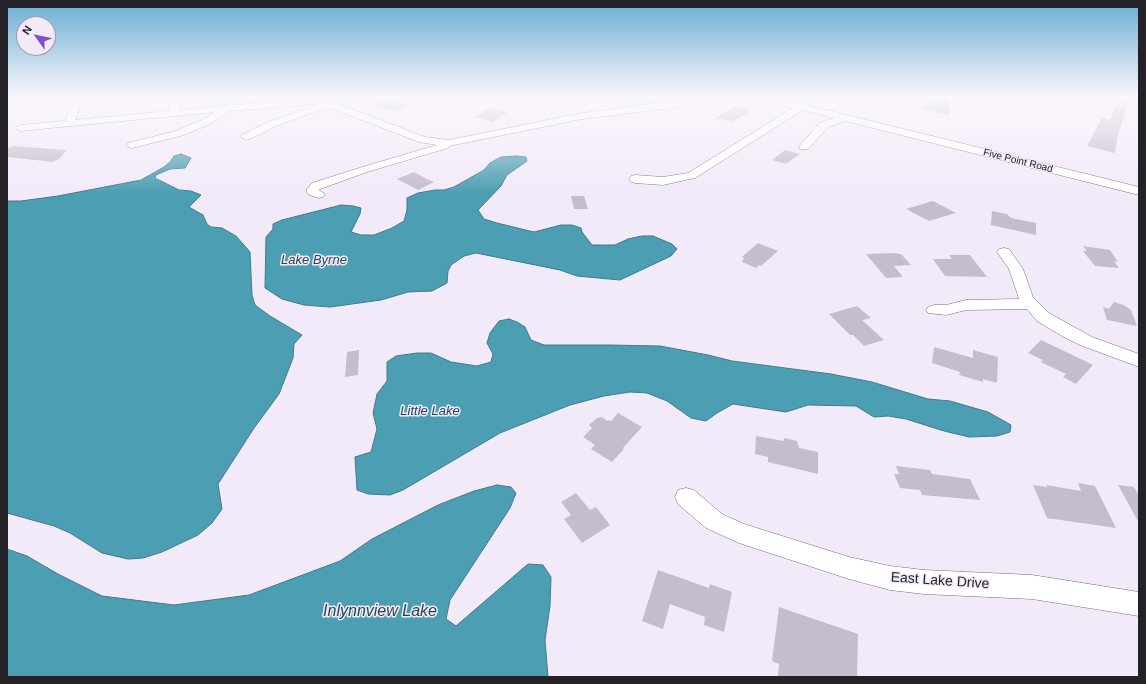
<!DOCTYPE html>
<html>
<head>
<meta charset="utf-8">
<style>
	body { margin:0 }
	#map { position:relative; width:1146px; height:684px; overflow:hidden; background:#f3eaf9; font-family:Arial,sans-serif }
	canvas { display:block }
	.frame { position:absolute; inset:0; border:8px solid #252227; pointer-events:none }
	.north { position:absolute; left:16px; top:16px; width:40px; height:40px; box-sizing:border-box; background:#f3eaf9; border:1px solid #a19aa5; border-radius:50%; rotate:303deg; font-size:11px; font-weight:700; line-height:16px; text-align:center; color:#252227 }
	.north::after { content:''; display:block; margin:auto; width:14px; height:18px; background:#7e50c8; clip-path:polygon(50% 0,100% 100%,50% 72%,0 100%) }
</style>
</head>
<body>
<div id="map">
<canvas width="1146" height="684"></canvas>
<div class="frame"></div>
<div class="north">N</div>
</div>
<script>
const context = document.querySelector('canvas').getContext('2d');
context.lineJoin = 'round';
function fillPath(path, color) {
  context.fillStyle = color;
  context.fill(path, 'evenodd');
}
function shape(rows) {
  const path = new Path2D();
  for (const r of rows) {
    path.moveTo(r[0], r[1]);
    for (let i = 2; i < r.length; i += 2) path.lineTo(r[i], r[i + 1]);
  }
  return path;
}
function trace(path, color, width, dash) {
  context.strokeStyle = color;
  context.lineWidth = width;
  context.lineCap = dash ? 'butt' : 'round';
  context.setLineDash(dash || []);
  context.stroke(path);
}
function label(font, color, halo, rows, align = 'center') {
  context.font = font + ' Arial,sans-serif';
  context.lineWidth = 3;
  context.setLineDash([]);
  context.textBaseline = 'middle';
  context.strokeStyle = halo;
  context.fillStyle = color;
  for (const [text, x, y, turn = 0] of rows) {
    context.save();
    context.translate(x, y);
    context.rotate((+turn || 0) * Math.PI / 180);
    context.textAlign = isNaN(turn) ? turn : align;
    if (halo) context.strokeText(text, 0, 0);
    context.fillText(text, 0, 0);
    context.restore();
  }
}
const water = shape([
	[181,154,191,158,185,168,170,169,156,175,155,178,179,190,191,191,201,195,189,207,203,215,207,224,211,227,222,228,236,236,250,252,252,295,255,305,270,316,302,335,294,344,293,358,279,394,254,428,218,484,222,509,212,523,198,535,162,552,143,558,128,559,102,553,70,533,54,526,7,513,7,201,21,201,58,196,141,180,164,167,170,162,174,156,181,154],
	[517,156,526,157,527,161,507,175,501,186,478,210,484,219,497,223,534,232,561,225,572,225,581,228,582,232,592,245,615,245,628,239,642,236,653,236,672,244,677,249,671,256,620,280,577,276,560,270,476,253,464,256,451,265,448,271,447,283,432,291,408,292,381,300,330,307,304,305,282,299,265,288,266,237,273,229,273,224,282,220,341,205,353,206,361,208,360,214,351,232,361,235,374,235,392,228,404,221,407,210,407,198,418,193,435,190,444,190,454,187,484,170,490,163,501,157,517,156],
	[509,319,517,322,525,327,531,340,544,345,608,345,660,346,708,355,732,361,831,374,872,382,928,399,950,401,988,412,1011,425,1010,432,997,436,969,437,944,431,906,419,888,416,874,417,856,406,808,405,786,412,733,404,717,413,706,421,691,418,667,401,647,393,630,392,604,396,570,405,500,433,403,490,390,495,368,494,357,490,355,457,371,452,377,429,373,413,377,394,387,381,387,362,396,356,417,353,431,353,451,362,477,366,491,362,493,354,487,343,490,333,499,321,509,319],
	[497,485,511,487,516,493,510,508,450,600,446,619,456,626,528,564,543,565,551,577,550,606,545,640,548,677,7,677,7,549,27,556,58,574,102,596,174,605,249,595,340,561,372,539,438,505,474,491,497,485]
]);
const building = shape([
	[367,97,386,97,410,106,394,112,365,100],
	[933,97,949,97,949,115,921,109],
	[1120,97,1131,97,1118,134,1115,153,1087,146,1102,118,1110,120],
	[735,107,751,111,732,122,716,118],
	[489,108,508,112,493,122,474,117],
	[13,146,67,150,59,159,53,162,7,157,7,148],
	[785,150,800,154,786,164,772,160],
	[414,172,427,179,434,182,418,190,397,179],
	[571,196,584,196,588,209,574,209],
	[933,201,956,213,929,221,906,209],
	[992,211,1007,214,1011,218,1036,223,1036,235,991,225],
	[758,243,778,251,761,266,759,265,756,268,742,262,744,258,742,257],
	[1083,246,1110,250,1118,262,1114,261,1119,268,1095,266,1083,251,1087,251],
	[892,253,901,254,911,265,894,266,903,277,886,278,866,254],
	[949,255,970,255,987,277,945,276,933,259,952,259],
	[1114,302,1124,305,1131,310,1137,326,1107,320,1103,307,1109,309],
	[857,306,871,318,862,320,884,340,864,346,853,335,850,335,829,314],
	[1041,340,1060,349,1093,365,1076,384,1063,377,1066,374,1041,362,1043,360,1028,353],
	[934,347,973,358,973,350,998,357,997,383,983,379,983,382,959,375,960,372,932,363],
	[359,350,358,375,345,377,347,352],
	[618,413,642,427,623,448,624,449,612,462,591,449,595,445,583,437,592,428,589,425,597,418,602,417,607,421,608,420,611,421],
	[756,436,784,441,784,438,797,441,799,448,818,452,818,474,768,462,768,457,755,454],
	[896,466,930,470,932,474,970,479,980,500,922,495,920,490,900,488,894,474,899,474],
	[1078,483,1095,486,1116,528,1047,518,1033,485,1047,487,1046,485,1081,491],
	[1118,485,1134,487,1139,496,1139,523],
	[576,493,590,510,596,507,610,525,582,543,564,519,571,515,561,502],
	[658,570,709,588,710,584,732,592,724,632,704,625,705,617,670,604,663,629,642,621],
	[779,607,858,634,857,677,778,677,779,664,772,661]
]);
const minor = shape([
	[75,97,84,98,75,120,168,111,174,97,184,97,179,110,314,98,333,102,425,137,449,140,582,113,705,97,724,97,722,99,695,105,582,119,449,146,448,148,367,172,320,189,319,190,325,194,323,197,319,198,309,195,307,192,307,189,312,183,359,168,437,145,419,142,328,107,276,126,250,139,246,140,241,137,242,135,268,122,319,105,314,104,230,111,210,124,184,135,132,148,128,147,127,145,128,143,176,131,202,120,215,112,20,131,15,128,20,125,65,121,75,97],
	[751,97,769,97,806,105,1139,187,1139,195,845,121,828,127,808,149,800,149,799,147,800,145,820,123,834,118,803,110,695,178,663,185,635,183,631,182,629,179,631,176,635,175,663,177,688,173,793,108,753,99,751,97],
	[1004,248,1009,249,1023,269,1033,297,1049,313,1092,337,1139,354,1139,367,1080,345,1062,336,1037,321,1027,309,966,310,946,315,928,313,926,310,928,307,934,305,946,305,966,300,1019,299,1009,269,997,252,999,249,1004,248],
	[686,488,694,490,722,514,744,524,849,557,890,566,924,570,1032,575,1139,592,1139,616,1032,599,924,594,890,590,849,579,739,543,706,528,678,504,675,497,678,490,686,488]
]);
const farStreetnames = [
	["Five Point Road",1018,161,14]
];
const waterNames = [
	["Lake Byrne",314,260],
	["Little Lake",430,411]
];
const nearStreetnames = [
	["East Lake Drive",940,581,4]
];
const nearWaternames = [
	["Inlynnview Lake",380,612]
];
fillPath(water, '#4c9fb3');
trace(water, '#407a89', 1);
fillPath(building, '#c6bdcc');
trace(minor, '#736c79', 1);
fillPath(minor, '#fff');
const sky = context.createLinearGradient(0, 0, 0, 193);
sky.addColorStop(0, '#69acd3');
sky.addColorStop(0.5, '#faf6fc');
sky.addColorStop(1, '#faf6fc00');
context.fillStyle = sky;
context.fillRect(0, 0, 1146, 193);
label('10px', '#252227', '#f3eaf9', farStreetnames);
label('italic 13px', '#214851', '#f3eaf9', waterNames);
label('14px', '#252227', '#f3eaf9', nearStreetnames);
label('italic 16px', '#214851', '#f3eaf9', nearWaternames);
</script>
</body>
</html>
